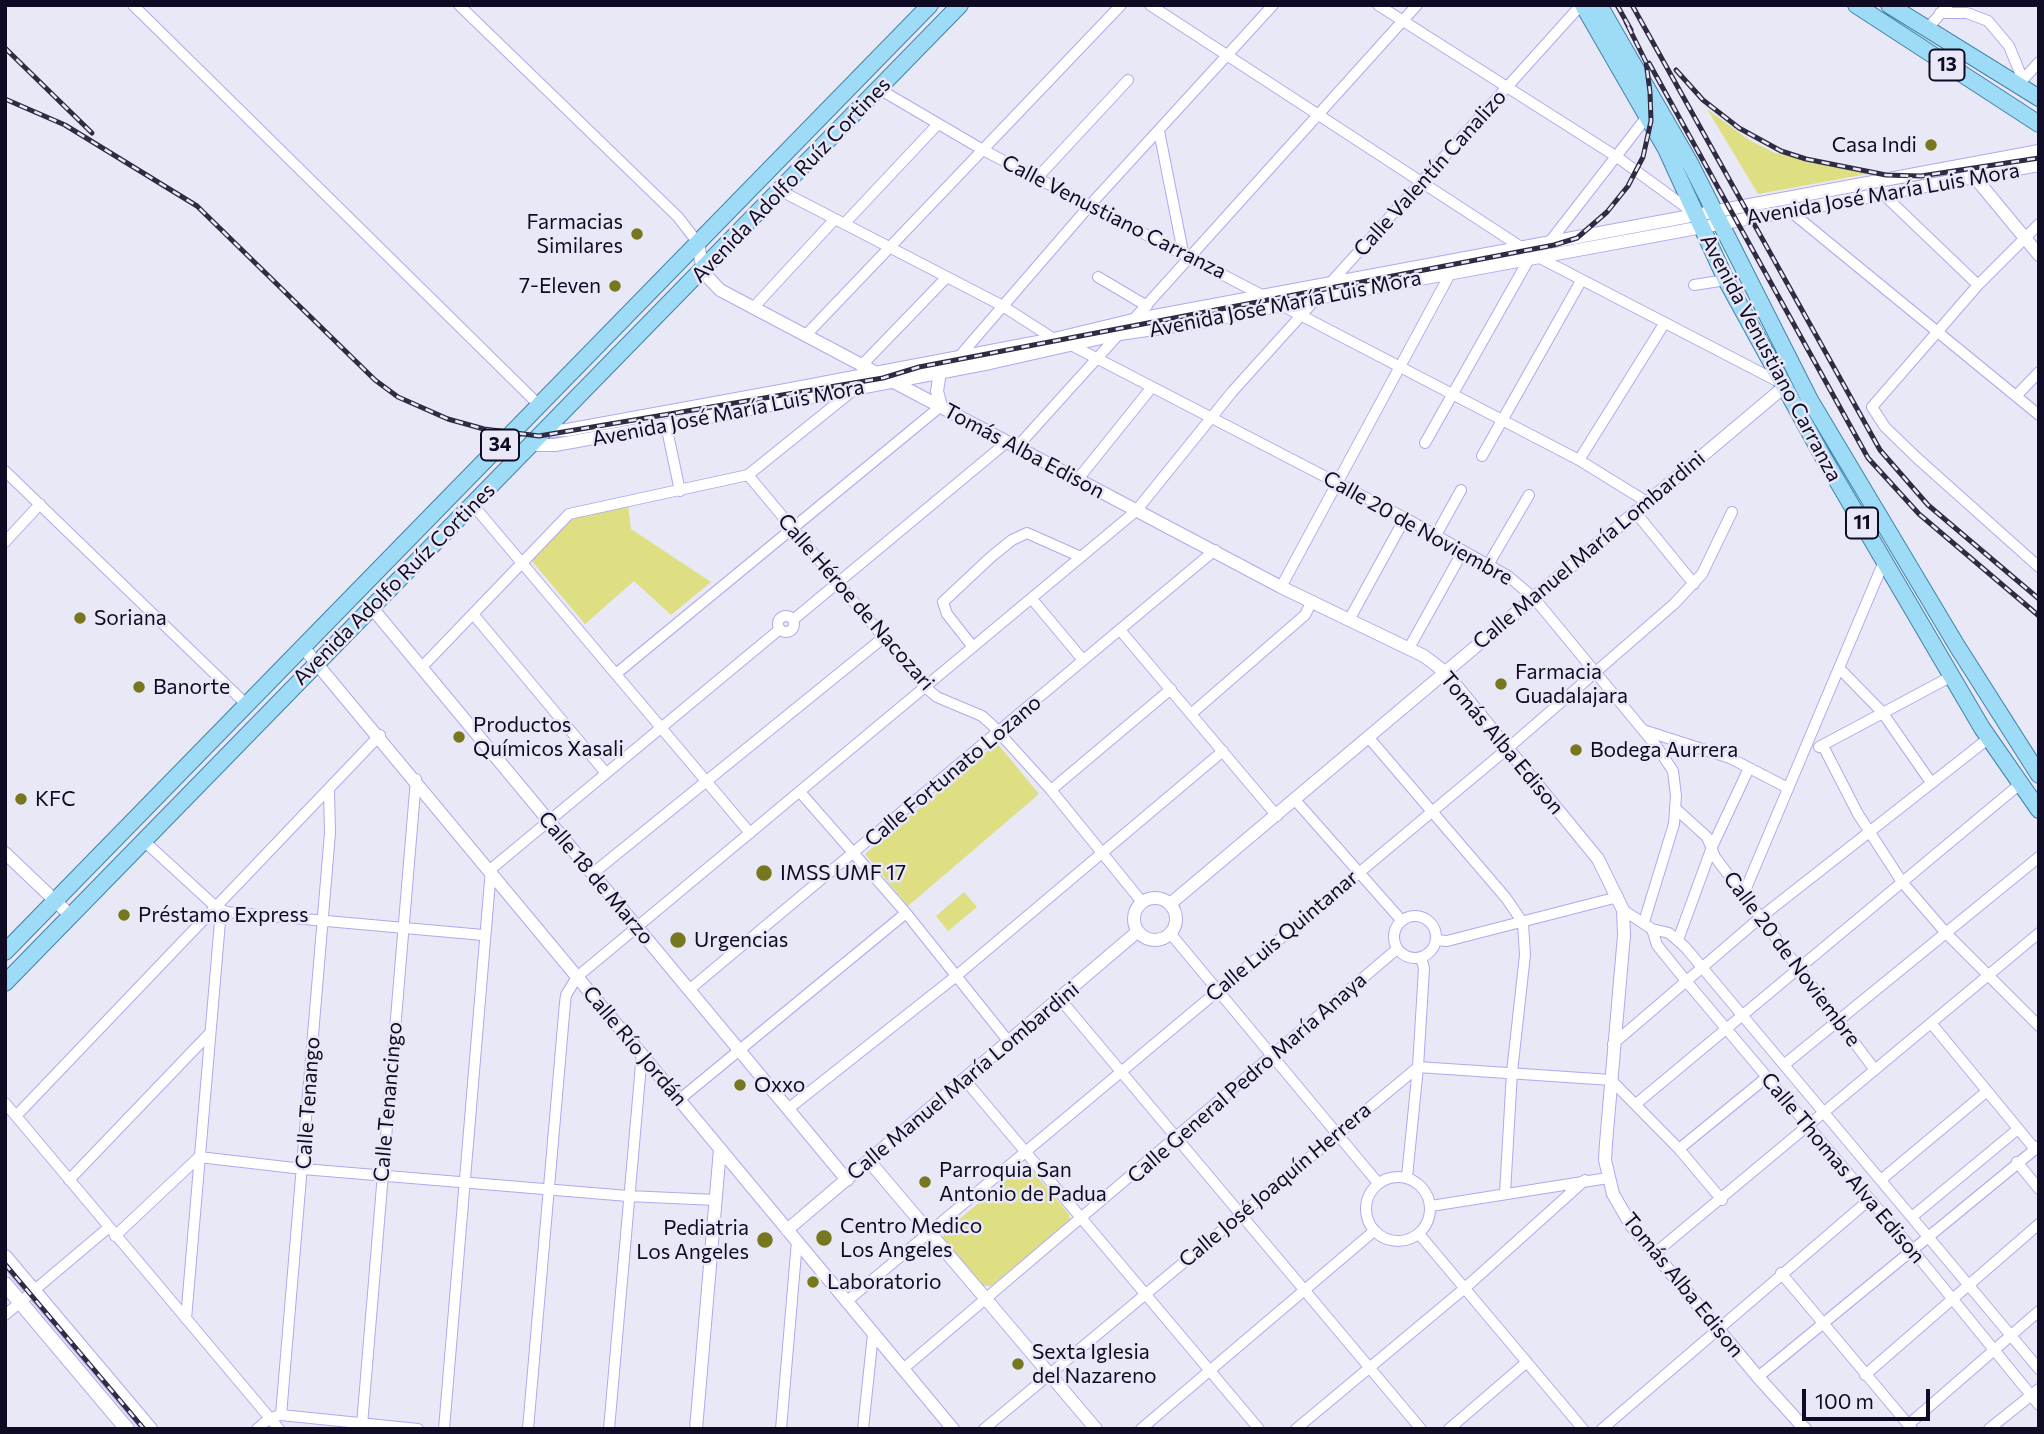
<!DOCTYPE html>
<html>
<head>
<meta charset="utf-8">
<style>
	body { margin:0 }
	#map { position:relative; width:2044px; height:1434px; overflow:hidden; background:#e9e8f7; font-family:Commissioner,sans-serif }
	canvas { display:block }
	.frame { position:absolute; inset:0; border:7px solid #100b24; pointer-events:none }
	.scale { position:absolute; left:1802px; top:1389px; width:128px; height:32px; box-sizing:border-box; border:4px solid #100b24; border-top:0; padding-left:9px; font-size:21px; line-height:24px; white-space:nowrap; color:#100b24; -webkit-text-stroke:5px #e9e8f7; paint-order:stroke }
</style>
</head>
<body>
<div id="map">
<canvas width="2044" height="1434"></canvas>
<div class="frame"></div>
<div class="scale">100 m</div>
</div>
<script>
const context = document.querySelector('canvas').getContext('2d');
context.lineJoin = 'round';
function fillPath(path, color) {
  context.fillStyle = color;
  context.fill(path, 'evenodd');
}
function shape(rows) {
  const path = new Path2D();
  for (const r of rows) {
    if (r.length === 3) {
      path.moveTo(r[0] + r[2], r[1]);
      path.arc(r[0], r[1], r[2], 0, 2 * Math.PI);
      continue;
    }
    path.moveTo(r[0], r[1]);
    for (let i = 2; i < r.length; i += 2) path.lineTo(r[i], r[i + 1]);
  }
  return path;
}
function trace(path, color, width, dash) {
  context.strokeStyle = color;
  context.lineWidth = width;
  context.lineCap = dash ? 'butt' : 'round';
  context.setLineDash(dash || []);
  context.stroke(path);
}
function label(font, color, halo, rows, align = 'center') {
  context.font = font + ' Commissioner,sans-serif';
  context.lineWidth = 5;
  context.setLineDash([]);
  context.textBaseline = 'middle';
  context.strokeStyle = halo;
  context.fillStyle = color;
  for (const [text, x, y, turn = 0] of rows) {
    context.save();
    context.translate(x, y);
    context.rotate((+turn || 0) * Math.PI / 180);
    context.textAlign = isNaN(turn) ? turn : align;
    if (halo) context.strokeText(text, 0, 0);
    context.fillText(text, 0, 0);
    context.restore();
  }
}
const green = shape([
	[1707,109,1749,140,1775,153,1867,174,1758,194],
	[628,505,631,529,711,582,671,615,634,581,585,624,531,560,575,514],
	[997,743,1039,794,908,906,865,854],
	[964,892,977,907,948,931,936,916],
	[1024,1165,1028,1166,1069,1214,1070,1220,991,1286,984,1286,943,1238,944,1232]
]);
const minor = shape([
	[133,5,539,405],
	[459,5,678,217,698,243],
	[1150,5,1524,249],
	[1378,5,1617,157,1691,211],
	[1940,13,1967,13,1988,21,2009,46,2023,80],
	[1928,28,1948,5],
	[2020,83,2039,62],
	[879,89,983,150,1579,460,1647,502],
	[1159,131,1183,252],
	[1037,178,1128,80],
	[781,191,1001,305,1054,339],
	[1883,194,1978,285],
	[1790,211,2039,415],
	[844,224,938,124],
	[2039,224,1978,285,1872,407,1885,427,1917,458,2039,567],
	[1548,244,1649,114],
	[1538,257,1781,383],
	[1098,277,1147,306],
	[1694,285,1726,280],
	[753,308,835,219],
	[1133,320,1417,5],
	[805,336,1121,5],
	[1073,346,1405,518,1508,576,1534,598,1657,747,1673,771,1676,796,1674,824,1644,922],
	[958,358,1091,204,1273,5],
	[861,366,946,278],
	[2016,396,2039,372],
	[666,425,680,491],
	[1425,443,1529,259],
	[1017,447,1119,334],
	[1482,456,1581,281],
	[1579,460,1664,324],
	[5,471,246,704],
	[748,475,925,687,937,697,982,716,992,725,1051,790,1142,902],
	[1078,479,1152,387],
	[473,505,750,833],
	[1636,513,1694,584],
	[1436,535,1461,490],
	[5,542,40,504],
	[1488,565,1529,495],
	[1281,587,1450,274],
	[1032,599,1083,660],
	[473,614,605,772],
	[786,624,8],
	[793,620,1007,442],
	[1349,620,1405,518],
	[1120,630,1277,816],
	[973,647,947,614,943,602,991,557,1012,540,1027,533,1081,557],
	[1409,648,1463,551],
	[421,668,569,514,748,475,856,388],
	[1840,669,1882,712,1930,781],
	[617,673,941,406],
	[1191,714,1305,615,1312,601],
	[1643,730,1730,758,1788,788],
	[1369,738,1506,898,1523,923,1525,955,1512,1072,1505,1193],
	[1823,746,1858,814,1902,882,1946,933,2039,1026],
	[1819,747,1952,676],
	[1051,790,1171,689],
	[800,792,906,913,1009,1042],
	[1296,801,1402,921],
	[1676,809,1707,837,1715,857,1875,1070],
	[144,841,216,907,226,912,483,935],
	[592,874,883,638],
	[1744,893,1885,559],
	[1623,910,1652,929,1669,933,1685,947,2039,1369],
	[1415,937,21],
	[1652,929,1657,945,1686,981,1911,1248,2039,1405],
	[1170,933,1378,1183],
	[1436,940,1447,941,1618,897],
	[1678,940,1712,847,1749,768],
	[690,989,1215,550],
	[1060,999,1421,1429],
	[1931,1023,2034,1148],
	[1613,1044,1761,917,1989,738],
	[1785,1064,2039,857],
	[965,1080,1259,1429],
	[680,1099,906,913],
	[5,1103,279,1429],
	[1636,1104,2020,784],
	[788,1109,955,977,1223,751],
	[16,1116,380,735],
	[1679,1149,1767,1077],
	[2017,1162,2039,1189],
	[1398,1209,32],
	[1407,1177,1418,1067,1424,968,1421,958],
	[1882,1179,1986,1092],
	[69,1180,209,1034],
	[1431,1206,1608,1178],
	[1913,1216,2018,1129],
	[1419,1234,1583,1429],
	[115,1236,199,1157,303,1169,628,1196,716,1200],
	[1655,1253,2039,933],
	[1781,1273,1912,1429],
	[846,1302,1507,749,1674,604,1702,574,1732,512],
	[5,1315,108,1228],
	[186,1319,221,910],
	[903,1369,1397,949],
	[1865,1375,2039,1224],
	[1758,1377,2039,1146],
	[281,1415,330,833,329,790],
	[362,1425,416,779],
	[1908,1425,2039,1311],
	[257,1429,270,1418,281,1415,418,1429],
	[444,1429,491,869,780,629],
	[528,1429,565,1003,566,995,577,977,1136,511,1232,392,1581,5],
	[609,1429,642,1053],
	[781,1429,797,1241],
	[863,1429,873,1334],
	[984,1429,1418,1067,1611,1080,1679,1149,1722,1200],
	[1141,1429,1374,1231],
	[1296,1429,1465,1288,1585,1180],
	[1449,1429,1527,1362],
	[1602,1429,1869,1200],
	[1989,1429,2039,1389]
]);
const tertiary = shape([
	[1972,174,2039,255],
	[698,243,703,272,720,290,1281,587,1424,656,1445,672,1598,859,1623,910,1624,935,1606,1143,1605,1160,1613,1194,1631,1225,1758,1377,1805,1429],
	[940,372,937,391,941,406],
	[545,431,567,430,791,389,1054,339,1133,320,2039,151],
	[531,445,555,445,666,425,990,363,1119,334,1196,323,1317,298,2039,165],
	[372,608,847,1180],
	[302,646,953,1429],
	[5,853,70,915],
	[1155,919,21],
	[1170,904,1784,387],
	[869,1161,1096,1429],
	[787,1230,1137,932],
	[696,1429,720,1149]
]);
const secondary = shape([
	[5,1257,150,1429],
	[5,1284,127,1429]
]);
const primary = shape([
	[1583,5,1666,149,1726,280,1822,455,1982,728,2039,810],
	[1599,5,1690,163,1810,400,1957,646,2039,775],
	[1856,5,2039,124],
	[1889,5,2039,98],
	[5,952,930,5],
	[5,983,960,5]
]);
const rail = shape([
	[1617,5,1631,30],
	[1632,5,1880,450,1928,505,2039,599],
	[5,48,92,133],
	[1649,63,1868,458,1919,514,2039,616],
	[1676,70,1703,100,1739,128,1781,151,1806,159,1886,175,1921,176,2039,158],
	[5,99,65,125,197,206,375,380,398,397,448,419,484,429,539,436,883,378,919,367,1554,245,1577,238,1607,212,1628,186,1643,157,1651,121,1650,92,1646,62,1626,22],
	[5,1264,144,1429]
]);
const markers = [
	[1931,145,7,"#76771e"],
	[637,234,7,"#76771e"],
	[615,286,7,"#76771e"],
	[80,618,7,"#76771e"],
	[1501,684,7,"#76771e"],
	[139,687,7,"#76771e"],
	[459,737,7,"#76771e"],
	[1576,750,7,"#76771e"],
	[21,799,7,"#76771e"],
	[764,873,9,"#76771e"],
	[124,915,7,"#76771e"],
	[678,940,9,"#76771e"],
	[740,1085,7,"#76771e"],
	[925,1182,7,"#76771e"],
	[824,1238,9,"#76771e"],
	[765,1240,9,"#76771e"],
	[813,1282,7,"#76771e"],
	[1018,1364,7,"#76771e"]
];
const shields = [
	[1947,65,35],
	[500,445,38],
	[1862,523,32]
];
const shieldNames = [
	["13",1947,65],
	["34",500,445],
	["11",1862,523]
];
const poiNames = [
	["Casa Indi",1917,145,"right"],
	["Farmacias",623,222,"right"],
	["Similares",623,246,"right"],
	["7-Eleven",601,286,"right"],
	["Soriana",94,618],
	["Farmacia",1515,672],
	["Guadalajara",1515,696],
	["Banorte",153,687],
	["Productos",473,725],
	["Químicos Xasali",473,749],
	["Bodega Aurrera",1590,750],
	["KFC",35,799],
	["IMSS UMF 17",780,873],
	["Préstamo Express",138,915],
	["Urgencias",694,940],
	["Oxxo",754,1085],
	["Parroquia San",939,1170],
	["Antonio de Padua",939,1194],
	["Centro Medico",840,1226],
	["Los Angeles",840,1250],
	["Pediatria",749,1228,"right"],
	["Los Angeles",749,1252,"right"],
	["Laboratorio",827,1282],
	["Sexta Iglesia",1032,1352],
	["del Nazareno",1032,1376]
];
const streetNames = [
	["Calle Valentín Canalizo",1430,173,-48],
	["Avenida Adolfo Ruíz Cortines",791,180,-46],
	["Avenida José María Luis Mora",1883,194,-10],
	["Calle Venustiano Carranza",1114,217,27],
	["Avenida José María Luis Mora",1285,304,-11],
	["Avenida Venustiano Carranza",1771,358,62],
	["Avenida José María Luis Mora",728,413,-11],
	["Tomás Alba Edison",1024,451,28],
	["Calle 20 de Noviembre",1418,528,29],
	["Calle Manuel María Lombardini",1589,550,-40],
	["Avenida Adolfo Ruíz Cortines",394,584,-45],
	["Calle Héroe de Nacozari",856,602,49],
	["Tomás Alba Edison",1502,743,50],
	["Calle Fortunato Lozano",953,771,-40],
	["Calle 18 de Marzo",596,878,50],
	["Calle Luis Quintanar",1282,936,-40],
	["Calle 20 de Noviembre",1792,959,53],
	["Calle Río Jordán",635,1046,50],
	["Calle General Pedro María Anaya",1247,1078,-41],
	["Calle Manuel María Lombardini",963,1081,-40],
	["Calle Tenancingo",388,1102,-85],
	["Calle Tenango",308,1103,-86],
	["Calle Thomas Alva Edison",1843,1168,50],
	["Calle José Joaquín Herrera",1275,1185,-40],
	["Tomás Alba Edison",1683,1285,51]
];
fillPath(green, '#dddf82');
trace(minor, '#b1a8ef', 12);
trace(tertiary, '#b1a8ef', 14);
trace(secondary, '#b1a8ef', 16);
trace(primary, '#4183a9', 18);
trace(minor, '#fff', 10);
trace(tertiary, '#fff', 12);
trace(secondary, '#fff', 14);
trace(primary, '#9ddbf7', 16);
trace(rail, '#2f2b43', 5);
trace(rail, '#e9e8f7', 2.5, [8]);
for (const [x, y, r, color] of markers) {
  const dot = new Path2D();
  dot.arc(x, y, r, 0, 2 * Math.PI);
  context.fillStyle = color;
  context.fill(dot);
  trace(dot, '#e9e8f7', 2.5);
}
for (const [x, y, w] of shields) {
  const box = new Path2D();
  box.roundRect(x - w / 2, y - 15.5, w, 31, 5);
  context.fillStyle = '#e9e8f7';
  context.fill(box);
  trace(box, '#100b24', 2);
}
label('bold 19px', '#100b24', null, shieldNames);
label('21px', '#100b24', '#e9e8f7', poiNames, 'left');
label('21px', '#100b24', '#e9e8f7', streetNames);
</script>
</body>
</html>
